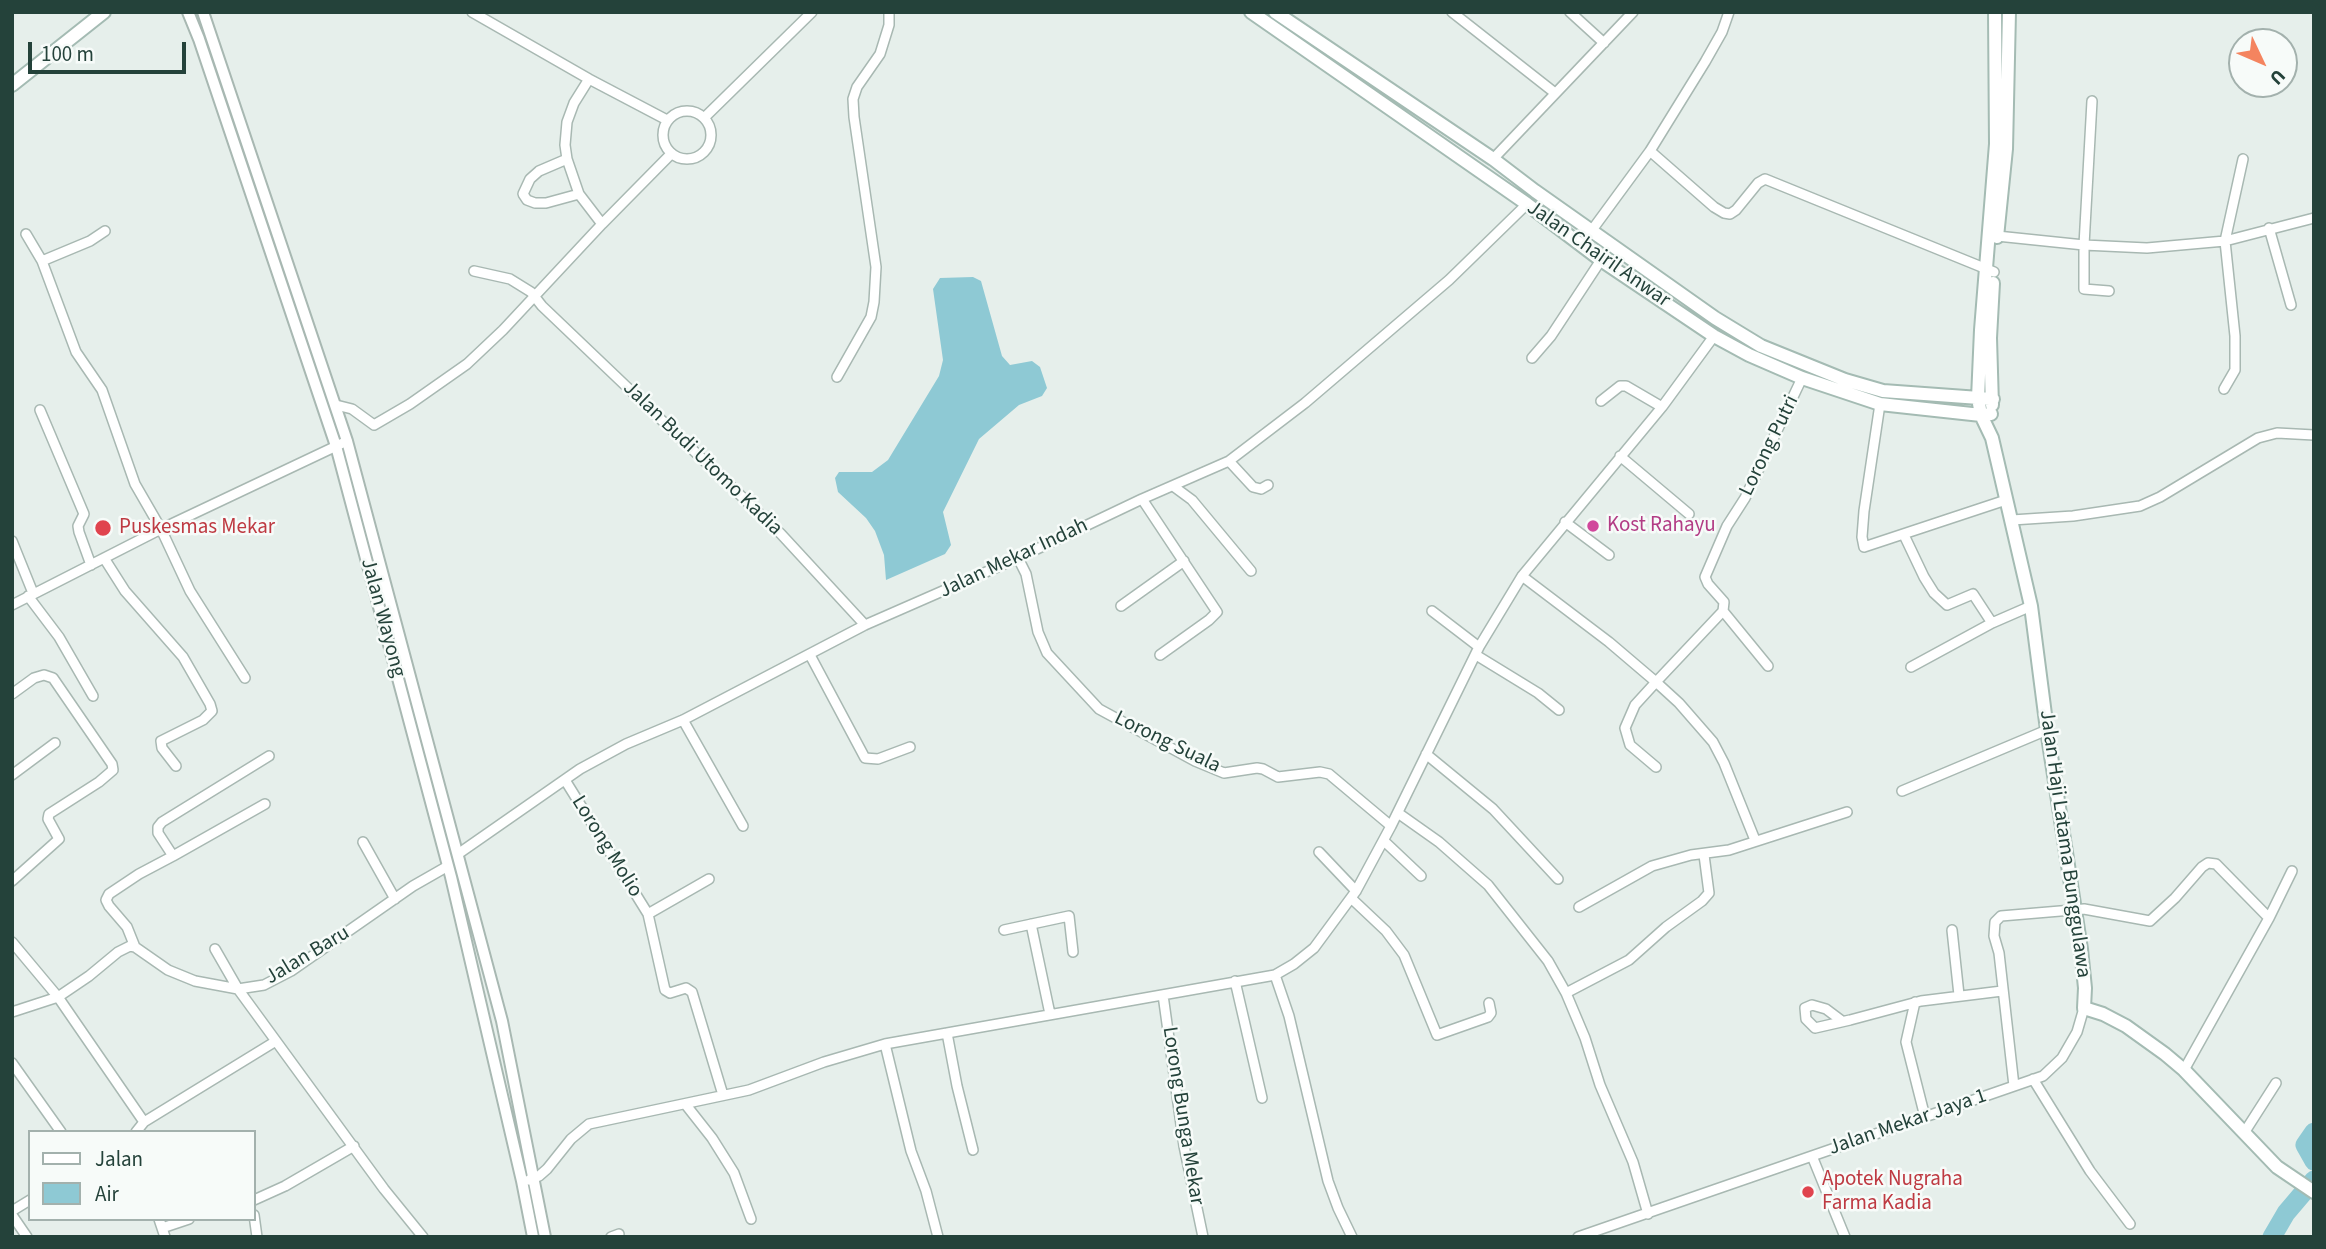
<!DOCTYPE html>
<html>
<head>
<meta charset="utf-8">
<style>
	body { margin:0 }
	#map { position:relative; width:2326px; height:1249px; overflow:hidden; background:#e6efeb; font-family:"Source Sans 3",sans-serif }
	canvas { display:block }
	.frame { position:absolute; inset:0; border:14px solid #24423a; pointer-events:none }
	.legend { position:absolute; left:28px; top:1130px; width:228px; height:91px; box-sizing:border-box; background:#f7fbf9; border:2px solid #a3b1ad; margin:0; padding:9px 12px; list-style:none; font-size:21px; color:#24423a }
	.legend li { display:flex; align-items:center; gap:14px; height:35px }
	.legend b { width:35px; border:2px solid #a3b1ad }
	.north { position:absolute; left:2228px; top:28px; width:70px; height:70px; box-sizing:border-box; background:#f7fbf9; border:2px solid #a3b1ad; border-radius:50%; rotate:134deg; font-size:19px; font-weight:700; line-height:28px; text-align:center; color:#24423a }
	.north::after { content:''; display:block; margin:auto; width:24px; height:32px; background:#f4845f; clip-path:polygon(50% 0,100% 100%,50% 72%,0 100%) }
	.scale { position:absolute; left:28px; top:42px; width:158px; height:32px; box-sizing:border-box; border:4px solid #24423a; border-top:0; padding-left:9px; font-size:21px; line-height:24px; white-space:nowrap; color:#24423a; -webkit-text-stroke:5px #f7fbf9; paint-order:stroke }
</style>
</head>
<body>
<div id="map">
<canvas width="2326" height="1249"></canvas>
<div class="frame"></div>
<ul class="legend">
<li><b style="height:9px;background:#fff"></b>Jalan</li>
<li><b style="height:19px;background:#8ec9d4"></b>Air</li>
</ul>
<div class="north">U</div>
<div class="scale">100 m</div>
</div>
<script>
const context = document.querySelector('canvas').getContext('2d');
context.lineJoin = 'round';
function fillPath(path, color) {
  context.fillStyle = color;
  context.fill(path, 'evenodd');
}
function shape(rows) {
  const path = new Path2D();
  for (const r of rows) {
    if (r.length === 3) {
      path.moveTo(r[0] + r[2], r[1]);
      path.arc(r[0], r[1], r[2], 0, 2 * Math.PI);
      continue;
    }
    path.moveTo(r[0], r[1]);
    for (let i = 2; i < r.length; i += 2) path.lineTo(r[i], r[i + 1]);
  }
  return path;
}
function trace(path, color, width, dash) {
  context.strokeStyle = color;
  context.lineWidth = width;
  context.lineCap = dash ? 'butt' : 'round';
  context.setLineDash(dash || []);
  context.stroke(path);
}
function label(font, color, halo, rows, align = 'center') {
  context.font = font + ' "Source Sans 3",sans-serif';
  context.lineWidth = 5;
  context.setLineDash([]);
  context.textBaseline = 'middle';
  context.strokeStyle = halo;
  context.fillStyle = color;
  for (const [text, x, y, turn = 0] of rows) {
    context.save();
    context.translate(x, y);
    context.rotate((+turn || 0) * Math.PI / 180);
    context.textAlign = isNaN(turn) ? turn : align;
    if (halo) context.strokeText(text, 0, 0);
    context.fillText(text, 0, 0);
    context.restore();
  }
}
const water = shape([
	[973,277,981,281,1002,356,1010,365,1032,361,1040,367,1047,388,1042,396,1019,405,979,439,943,512,951,545,945,554,886,580,884,555,875,531,866,518,838,492,835,478,839,472,872,472,888,460,939,376,943,360,933,289,940,278]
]);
const river = shape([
	[2314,1132,2305,1145,2314,1161],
	[2272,1237,2286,1213,2314,1180]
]);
const minor = shape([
	[472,12,589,79,667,120],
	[1452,12,1555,93],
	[1570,12,1604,43],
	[589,79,574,103,567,122,565,145,567,159,579,194,602,224],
	[2092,101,2084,245,2084,289,2109,291],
	[687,135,24],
	[705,117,812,12],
	[1650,151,1705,62,1722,32,1729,12],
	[567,159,539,171,530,179,523,194,527,200,535,203,546,203,579,194],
	[1493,159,1633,12],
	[2269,228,2291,305],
	[1592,230,1650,151,1714,207,1724,213,1730,214,1736,210,1758,183,1765,179,1994,272],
	[26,234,42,261,76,352,102,390,135,484,161,529,190,591,245,678],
	[1997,236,2084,245,2147,248,2225,241,2314,218],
	[42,261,90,241,105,231],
	[474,271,510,279,531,292,542,306,781,534,865,625],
	[1532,358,1551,336,1601,260],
	[837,377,871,317,874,302,876,267,854,117,853,99,857,87,880,54,889,25,889,12],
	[2224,389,2235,370,2235,336,2225,241,2243,159],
	[1601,401,1620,386,1626,386,1662,407],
	[1880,404,1864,511,1862,537,1864,547,2006,500],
	[336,405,352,409,374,425,410,404,467,364,503,330,602,224,671,154],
	[40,410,84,514,78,526,79,532,91,565],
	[1620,456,1689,514],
	[1229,461,1253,487,1261,489,1268,485],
	[1173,486,1192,500,1251,571],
	[1142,499,1217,612,1209,620,1160,655],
	[2012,520,2073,516,2140,506,2160,497,2258,438,2277,433,2314,435],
	[1565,522,1609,555],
	[1904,535,1924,577,1934,593,1947,605,1973,594,1992,623,2031,606],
	[12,541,33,593],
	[104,558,125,591,183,657,210,704,212,711,203,720,161,741,162,748,176,766],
	[1018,558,1026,574,1038,632,1047,653,1099,709,1195,761,1224,773,1257,768,1263,769,1278,777,1320,772,1329,774,1391,826],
	[1522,576,1609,642,1656,682,1635,705,1625,728,1630,745,1656,767],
	[28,596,59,637,93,696],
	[12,605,161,529,347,441],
	[1121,606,1184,561],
	[1432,611,1479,647],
	[1723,611,1768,666],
	[810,655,865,758,878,759,910,747],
	[1476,655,1538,693,1559,710],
	[1911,667,1992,623],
	[12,694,34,678,44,675,53,678,112,764,113,770,99,782,49,814,48,819,59,839,12,881],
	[683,720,743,826],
	[1426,754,1493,809,1558,879],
	[12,775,55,743],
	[565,780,648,914,709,879],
	[1902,791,2047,730],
	[1398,813,1439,842,1488,885,1548,961,1566,993,1585,1038,1600,1085,1633,1162,1648,1214],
	[1755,840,1724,763,1713,742,1679,703,1656,682,1723,611,1724,602,1708,584,1705,577,1727,526,1745,498,1802,378],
	[1384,841,1421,876],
	[363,842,395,899],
	[1319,852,1356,891],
	[458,854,580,769,626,744,683,720,865,625,1018,558,1142,499,1229,461,1305,403,1449,280,1527,204],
	[173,856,265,804],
	[1351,898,1386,931,1404,955,1437,1035,1488,1017,1491,1013,1489,1003],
	[1579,907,1652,866,1691,855,1729,850,1847,812],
	[648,914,665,990,670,993,686,988,692,992,723,1095],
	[2269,918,2292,871],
	[1031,924,1050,1014],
	[1004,930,1069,916,1073,952],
	[1952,930,1959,995],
	[12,942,58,997,144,1122,136,1132],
	[135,947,127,927,109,906,106,900,109,894,139,874,173,856,158,833,158,827,162,822,269,756],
	[215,949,238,989,384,1189,423,1237],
	[1275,975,1289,1016,1328,1181,1338,1208,1352,1237],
	[1235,981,1262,1098],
	[1566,993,1629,960,1666,927,1702,901,1709,893,1704,855],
	[1163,995,1184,1146,1203,1237],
	[1915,1002,1906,1042,1925,1117],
	[12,1012,58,997,89,976,118,952,130,946,135,947,168,970,195,981,238,989,264,985,291,971,413,886,448,866],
	[1842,1021,1826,1009,1812,1005,1805,1008,1806,1019,1815,1028,1850,1020,1921,1001,2002,991],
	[947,1033,957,1086,973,1150],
	[885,1044,911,1151,926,1191,938,1237],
	[12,1063,61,1132],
	[2033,1079,2090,1171,2130,1224],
	[2014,1086,1999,953,1994,936,1995,922,2001,916,2084,909,2150,921,2175,898,2202,867,2208,863,2216,864,2269,918,2184,1070],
	[686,1105,712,1138,734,1173,751,1219],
	[144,1122,276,1041],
	[2244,1133,2276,1083],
	[1812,1156,1845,1237],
	[529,1180,539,1176,547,1169,571,1139,589,1124,749,1090,824,1062,885,1044,1275,975,1294,964,1314,948,1356,891,1391,826,1479,647,1522,576,1662,407,1714,336],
	[254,1200,285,1186,354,1146],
	[12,1211,30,1200],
	[12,1215,27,1237],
	[254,1215,257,1237],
	[159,1219,165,1237],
	[162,1228,189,1219],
	[611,1237,619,1234],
	[1578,1237,2043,1076,2062,1058,2077,1032,2084,1008]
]);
const tertiary = shape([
	[188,12,199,39,336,446,451,877,522,1181,533,1237],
	[203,12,347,441,502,1021,545,1237]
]);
const secondary = shape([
	[1251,12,1527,204,1601,260,1714,336,1749,355,1802,378,1880,404,1981,415,1991,414],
	[1275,12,1493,159,1535,191,1715,318,1761,346,1845,380,1883,391,1993,399],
	[1995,12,1996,144,1981,330,1978,398,1981,415,1992,438,2031,606,2047,730,2081,949,2085,988,2084,1008,2103,1014,2126,1026,2165,1054,2184,1070,2277,1167,2314,1192],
	[12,85,104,12],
	[1997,237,2006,149,2009,12],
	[1992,405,1990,338,1993,283]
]);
const markers = [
	[1593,526,7,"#d1479c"],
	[103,528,9,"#e0444e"],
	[1808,1192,7,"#e0444e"]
];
const streetNames = [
	["Jalan Chairil Anwar",1598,255,35],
	["Lorong Putri",1770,446,-64],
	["Jalan Budi Utomo Kadia",702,459,44],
	["Jalan Mekar Indah",1014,559,-25],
	["Jalan Wayong",382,618,75],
	["Lorong Suala",1167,743,26],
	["Jalan Haji Latama Bunggulawa",2064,844,82],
	["Lorong Molio",606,847,58],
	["Jalan Baru",308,956,-31],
	["Lorong Bunga Mekar",1182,1116,81],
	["Jalan Mekar Jaya 1",1908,1123,-19]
];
const hotelNames = [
	["Kost Rahayu",1607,526]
];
const healthNames = [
	["Puskesmas Mekar",119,528],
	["Apotek Nugraha",1822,1180],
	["Farma Kadia",1822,1204]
];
fillPath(water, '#8ec9d4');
trace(river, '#8ec9d4', 19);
trace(minor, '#a8b8b2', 12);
trace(tertiary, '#a8b8b2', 14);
trace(secondary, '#a4bbb3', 16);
trace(minor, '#fff', 9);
trace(tertiary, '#fff', 10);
trace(secondary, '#fff', 12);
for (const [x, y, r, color] of markers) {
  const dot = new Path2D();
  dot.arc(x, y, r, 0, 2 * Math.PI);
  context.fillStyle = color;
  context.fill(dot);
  trace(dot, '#f7fbf9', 2.5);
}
label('21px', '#24423a', '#f7fbf9', streetNames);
label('21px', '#b23c85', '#f7fbf9', hotelNames, 'left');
label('21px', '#be3a42', '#f7fbf9', healthNames, 'left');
</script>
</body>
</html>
